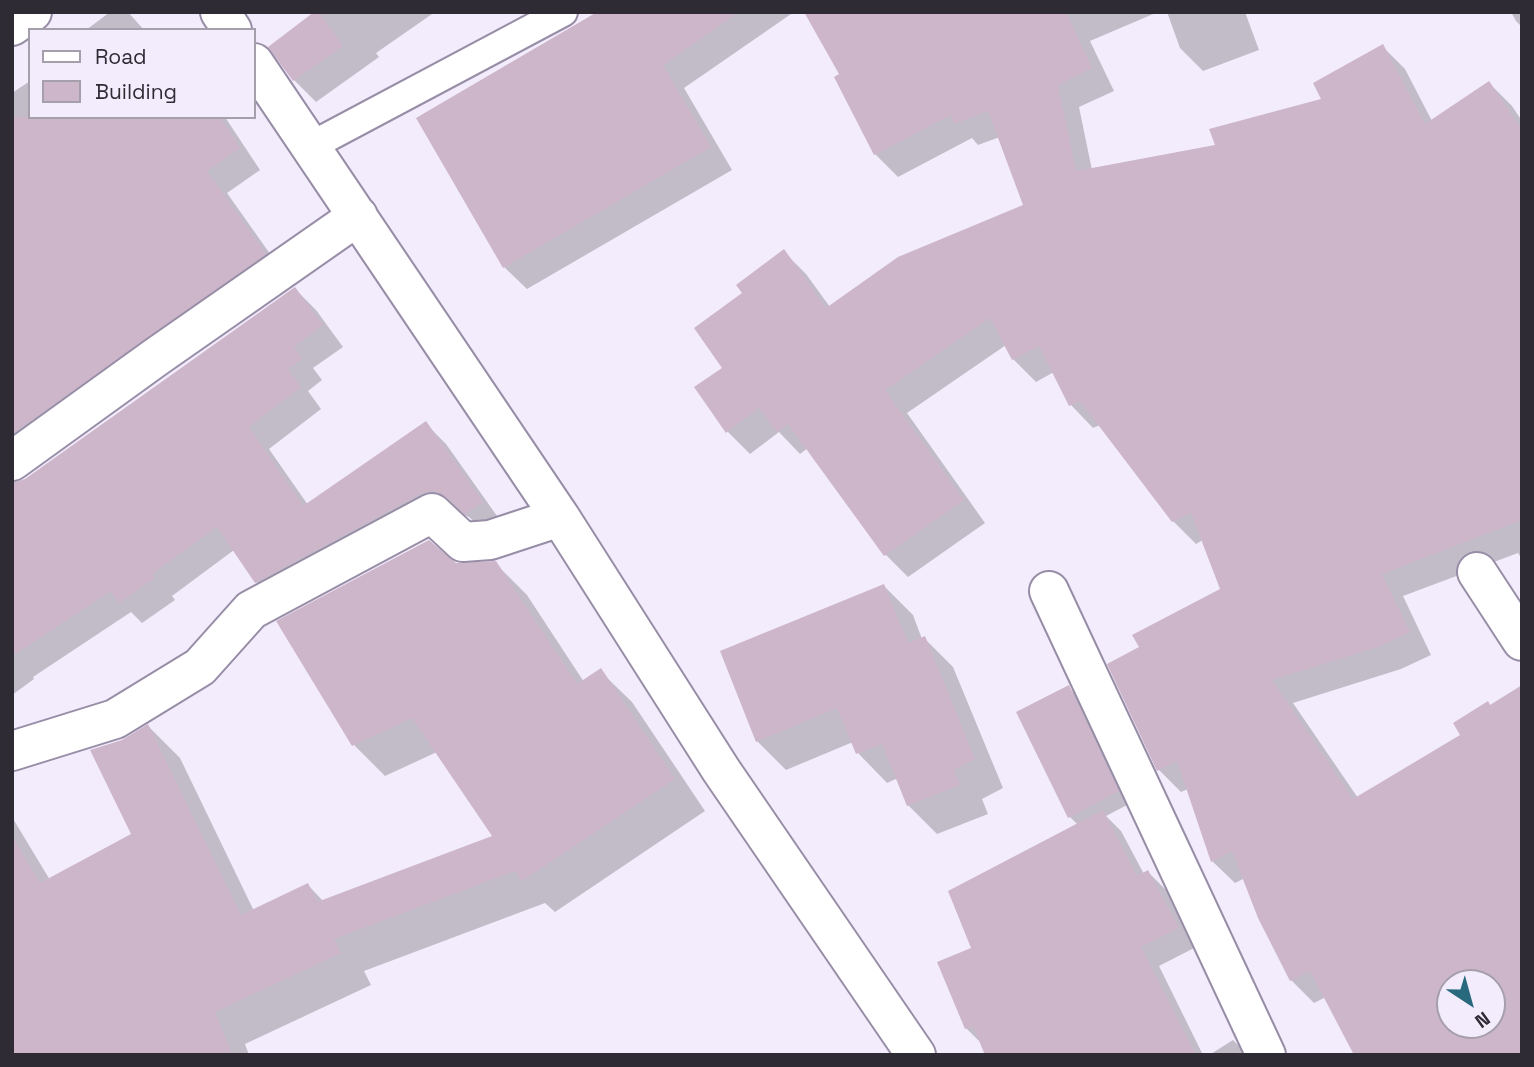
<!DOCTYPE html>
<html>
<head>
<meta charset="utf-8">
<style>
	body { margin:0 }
	#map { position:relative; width:1534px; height:1067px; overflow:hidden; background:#f3ecfc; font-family:"Space Grotesk",sans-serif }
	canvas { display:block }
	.frame { position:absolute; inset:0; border:14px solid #2f2b35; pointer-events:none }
	.legend { position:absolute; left:28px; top:28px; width:228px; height:91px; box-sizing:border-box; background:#f3ecfc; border:2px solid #a59fac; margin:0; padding:9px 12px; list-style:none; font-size:21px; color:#2f2b35 }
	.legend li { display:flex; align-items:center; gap:14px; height:35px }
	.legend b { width:35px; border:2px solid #a59fac }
	.north { position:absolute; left:1436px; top:969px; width:70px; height:70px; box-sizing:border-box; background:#f3ecfc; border:2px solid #a59fac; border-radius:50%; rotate:144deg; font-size:19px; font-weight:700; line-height:28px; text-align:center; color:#2f2b35 }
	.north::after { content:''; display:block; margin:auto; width:24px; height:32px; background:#28697d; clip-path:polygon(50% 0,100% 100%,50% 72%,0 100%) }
</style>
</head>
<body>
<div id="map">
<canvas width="1534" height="1067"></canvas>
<div class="frame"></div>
<ul class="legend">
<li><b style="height:9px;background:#fff"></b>Road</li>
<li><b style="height:19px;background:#cdb5ca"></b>Building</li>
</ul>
<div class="north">N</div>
</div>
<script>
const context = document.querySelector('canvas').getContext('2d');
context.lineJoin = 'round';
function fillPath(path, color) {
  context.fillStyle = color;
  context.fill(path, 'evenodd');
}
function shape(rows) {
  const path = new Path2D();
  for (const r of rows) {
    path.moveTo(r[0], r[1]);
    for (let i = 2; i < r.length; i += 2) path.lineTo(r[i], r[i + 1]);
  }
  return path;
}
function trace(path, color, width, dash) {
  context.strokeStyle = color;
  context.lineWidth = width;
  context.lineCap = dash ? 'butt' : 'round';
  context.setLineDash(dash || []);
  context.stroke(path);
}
const shadow = shape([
	[110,12,128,12,144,30,86,30],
	[316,12,435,12,376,53,379,57,316,102,294,80],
	[600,12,794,12,684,88,732,170,527,289,504,267],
	[806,12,1158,12,1090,41,1114,91,1079,107,1092,170,1218,147,1324,100,1382,46,1405,69,1432,121,1489,83,1512,106,1522,121,1522,559,1518,553,1403,596,1431,655,1401,669,1293,703,1358,798,1463,736,1488,703,1522,1055,1326,997,1314,1003,1291,980,1245,878,1235,883,1212,861,1188,789,1181,792,1159,770,1142,648,1222,590,1203,540,1196,544,1173,521,1100,425,1093,428,1071,405,1054,372,1036,382,1013,359,1006,345,907,413,985,523,908,577,886,555,808,448,800,454,779,432,750,454,727,431,724,368,744,293,784,252,806,274,830,307,1025,205,1000,137,978,145,972,138,898,177,875,154,842,75],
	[1450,983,1492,983,1492,1025,1450,1025],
	[1167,12,1245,12,1259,50,1203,71,1180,48],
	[1511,12,1522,12,1522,27,1516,21],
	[30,81,30,117,225,117,260,170,227,193,285,275,12,476,12,93],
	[295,289,316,310,343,347,313,368,322,380,308,391,321,409,269,449,308,505,425,423,446,444,502,523,487,534,469,517,456,512,277,603,256,582,234,550,172,596,175,600,142,623,131,612,33,677,34,679,12,695,12,567,26,480],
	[495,563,527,595,584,682,600,671,632,702,705,811,555,912,545,903,364,971,371,985,245,1044,249,1055,12,1055,12,817,50,880,133,834,123,741,148,726,180,758,254,911,308,885,323,901,494,837,437,752,385,776,354,745,456,565],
	[884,586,913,615,922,639,924,638,953,667,1003,788,982,799,988,814,937,834,908,805,898,778,887,783,858,753,853,742,786,770,757,741],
	[1068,687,1080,699,1129,804,1106,816,1121,831,1144,874,1148,872,1167,891,1196,947,1159,966,1203,1055,987,1055,983,1045,966,1028,973,949,1078,825,1070,817,1019,713],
	[1233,1040,1248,1055,1209,1055]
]);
const building = shape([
	[314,12,319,12,343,46,293,81,268,47],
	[597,12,739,12,663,65,711,147,503,268,416,118],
	[804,12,1066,12,1092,68,1058,85,1076,171,1215,145,1209,129,1321,99,1313,83,1383,44,1425,124,1489,81,1522,130,1522,520,1382,574,1410,632,1378,647,1272,680,1353,799,1460,735,1453,723,1488,701,1490,705,1522,685,1522,1055,1354,1055,1310,971,1290,981,1258,918,1232,851,1211,862,1177,761,1157,771,1107,664,1139,647,1132,635,1220,589,1191,513,1172,522,1080,401,1069,406,1039,346,1012,360,990,318,885,390,964,500,884,556,788,424,777,432,759,408,726,433,694,387,722,368,694,328,742,293,736,285,784,249,826,308,898,257,1023,205,988,111,954,124,951,115,874,155,834,77,839,74],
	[1450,983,1492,983,1492,1025,1450,1025],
	[12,117,220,117,240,148,207,171,266,254,12,434],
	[295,287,323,325,294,347,302,359,288,369,301,387,249,427,303,506,426,421,483,502,465,514,446,497,434,491,422,493,255,583,217,527,152,574,155,578,119,603,111,591,12,656,12,483,25,479],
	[429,540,456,563,496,561,577,684,601,668,675,779,522,881,515,871,334,939,341,953,215,1012,232,1055,12,1055,12,836,40,883,131,834,90,750,122,740,148,724,241,915,308,883,317,902,492,836,412,718,352,746,276,621],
	[884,584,908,643,925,636,975,759,954,770,960,785,907,806,882,744,856,754,837,708,756,742,720,651],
	[1069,685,1119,791,1068,818,1016,712],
	[1103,810,1137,876,1148,870,1179,928,1141,947,1196,1055,985,1055,973,1026,965,1029,937,962,971,948,948,891]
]);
const lane = shape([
	[311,146,563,12]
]);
const street = shape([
	[220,12,232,30],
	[12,26,32,12],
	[254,63,560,517,721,770,916,1055],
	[12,461,156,357,358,216],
	[1477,572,1522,641],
	[1049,591,1266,1055],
	[12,751,115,719,200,667,251,610,432,513,463,542,490,540,560,517]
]);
fillPath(shadow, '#0003');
fillPath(building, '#cdb5ca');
trace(lane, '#988da7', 32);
trace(street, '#988da7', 42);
trace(lane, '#fff', 28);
trace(street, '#fff', 38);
</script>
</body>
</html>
